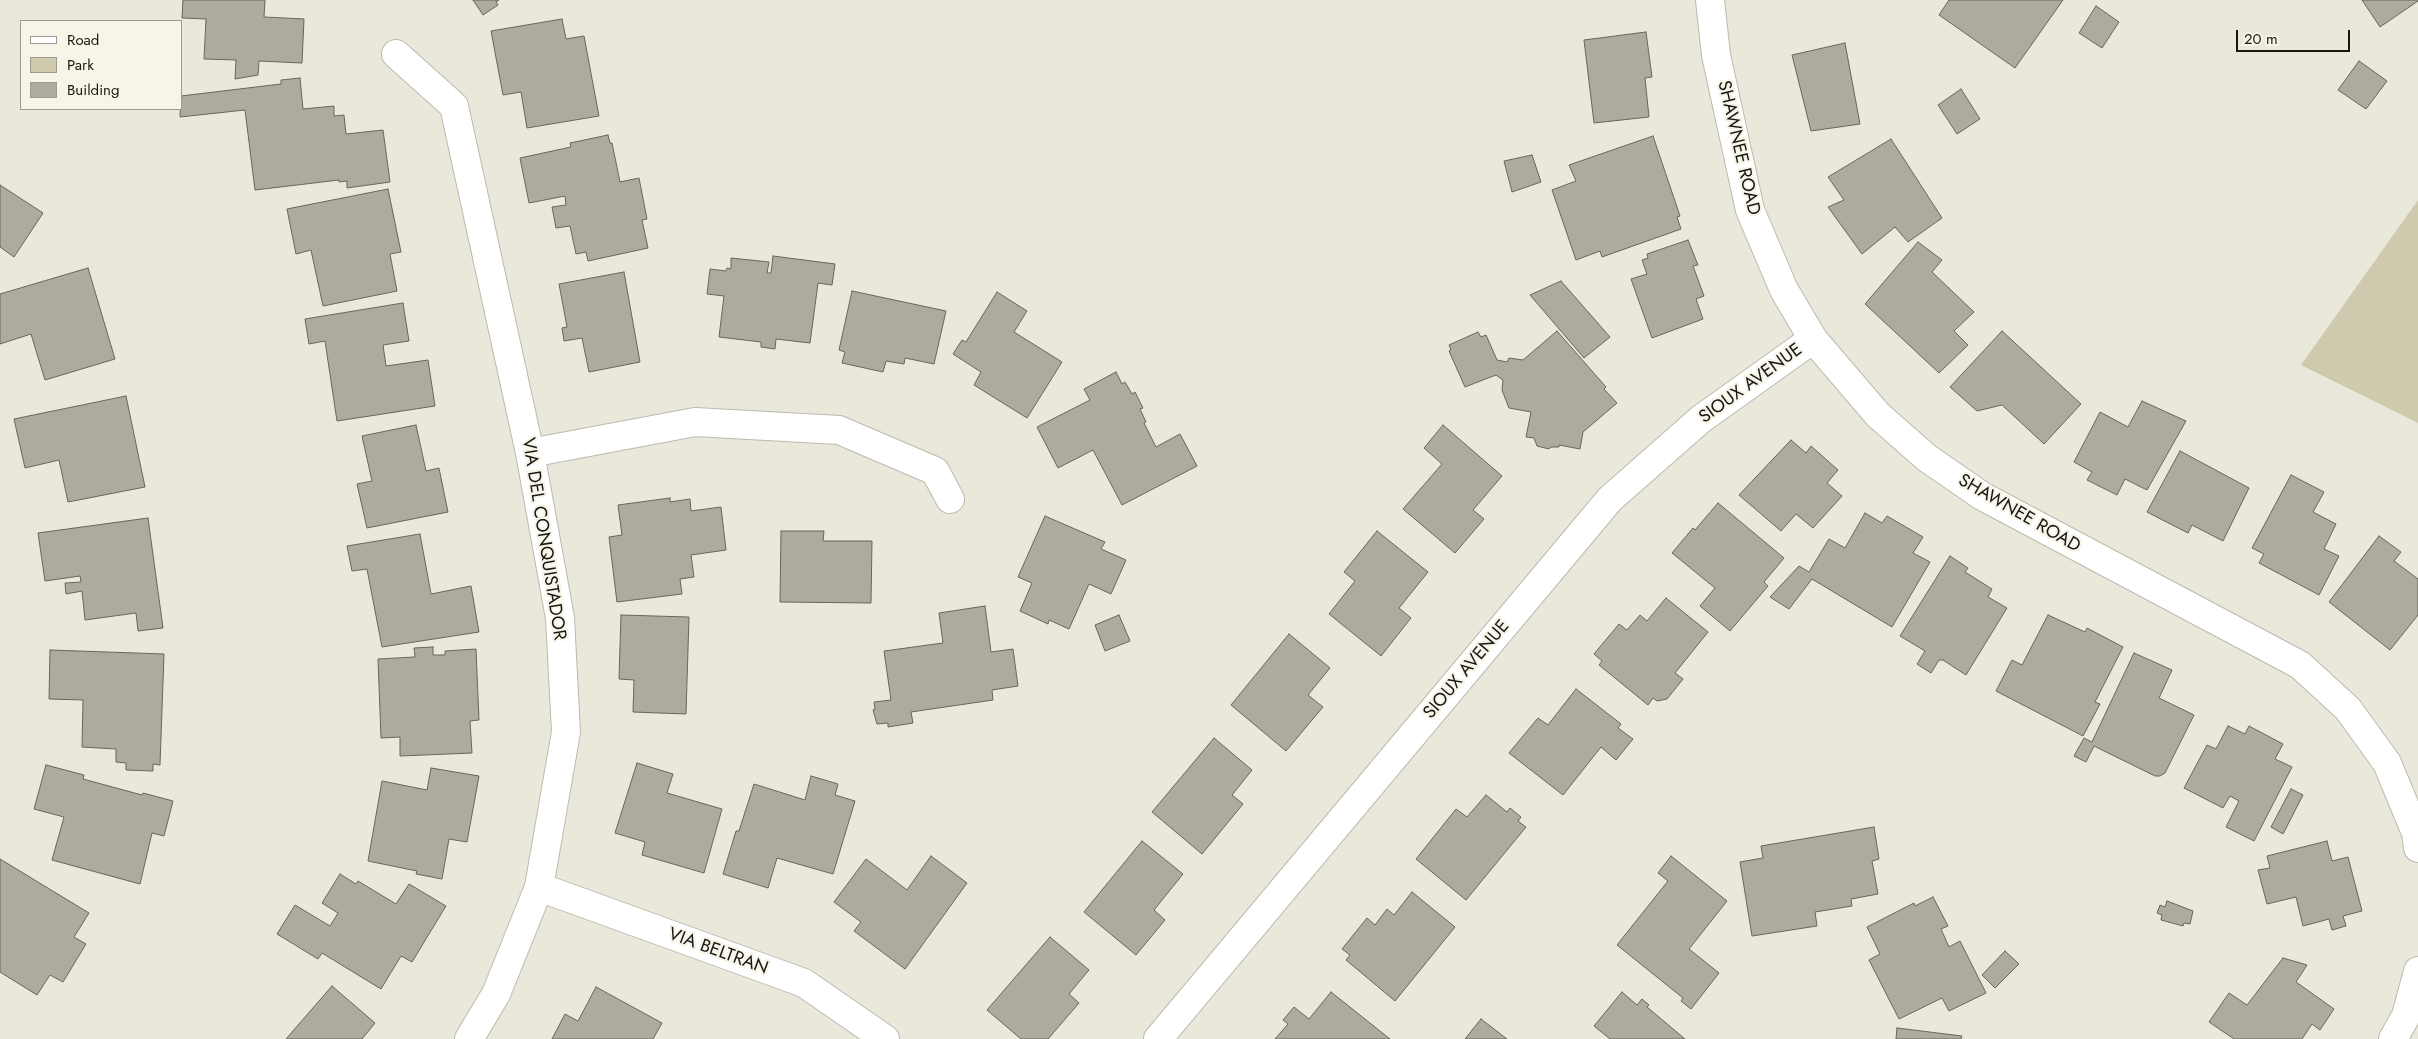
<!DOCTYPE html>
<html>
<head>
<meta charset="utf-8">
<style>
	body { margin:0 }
	#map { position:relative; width:2418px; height:1039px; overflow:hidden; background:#eae7db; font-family:Jost,sans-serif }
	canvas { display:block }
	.legend { position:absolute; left:20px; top:20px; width:162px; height:90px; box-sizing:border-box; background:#f7f4e8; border:1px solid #9d9b92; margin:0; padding:6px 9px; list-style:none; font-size:15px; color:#171612 }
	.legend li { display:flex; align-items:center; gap:10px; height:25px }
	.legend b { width:25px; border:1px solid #9d9b92 }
	.scale { position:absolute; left:2236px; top:30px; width:114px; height:22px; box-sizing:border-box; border:2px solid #171612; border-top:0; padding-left:6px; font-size:15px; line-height:18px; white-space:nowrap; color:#171612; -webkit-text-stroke:4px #f7f4e8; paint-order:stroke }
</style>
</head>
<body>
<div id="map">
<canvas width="2418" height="1039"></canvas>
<ul class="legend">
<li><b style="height:6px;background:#fff"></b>Road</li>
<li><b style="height:14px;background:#cfc9ae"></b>Park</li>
<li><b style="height:14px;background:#adab9f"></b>Building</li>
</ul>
<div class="scale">20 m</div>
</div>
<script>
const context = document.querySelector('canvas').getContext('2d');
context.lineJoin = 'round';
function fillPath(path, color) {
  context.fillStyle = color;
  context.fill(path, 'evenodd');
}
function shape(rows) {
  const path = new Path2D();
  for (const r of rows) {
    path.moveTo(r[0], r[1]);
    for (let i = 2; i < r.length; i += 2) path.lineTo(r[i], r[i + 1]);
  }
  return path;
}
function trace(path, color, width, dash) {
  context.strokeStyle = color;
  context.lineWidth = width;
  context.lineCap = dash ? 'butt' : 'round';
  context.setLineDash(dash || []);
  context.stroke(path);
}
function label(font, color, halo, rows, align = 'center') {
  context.font = font + ' Jost,sans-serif';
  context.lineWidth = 4.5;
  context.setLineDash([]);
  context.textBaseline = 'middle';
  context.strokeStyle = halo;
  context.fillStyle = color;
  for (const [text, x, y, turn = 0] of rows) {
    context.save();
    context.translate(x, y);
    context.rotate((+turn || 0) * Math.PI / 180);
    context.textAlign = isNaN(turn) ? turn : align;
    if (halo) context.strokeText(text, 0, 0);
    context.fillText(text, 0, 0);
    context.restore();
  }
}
const green = shape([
	[2418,200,2418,423,2301,365]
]);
const building = shape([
	[183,0,265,0,264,17,304,19,302,63,259,61,258,75,235,79,236,60,204,59,206,19,182,18,183,0],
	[473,0,499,0,496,2,498,5,483,15,473,0],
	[1949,0,2063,0,2015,68,1939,15,1949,0],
	[2362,0,2418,0,2418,1,2380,27,2362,0],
	[2096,6,2119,22,2102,48,2079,33,2096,6],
	[562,19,566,39,584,36,599,116,527,128,521,92,503,95,491,31,562,19],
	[1646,32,1652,77,1645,78,1649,117,1594,123,1584,40,1646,32],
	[1845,43,1860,124,1811,131,1792,55,1845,43],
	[2359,61,2387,81,2366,109,2338,90,2359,61],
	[300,78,303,109,334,106,334,116,344,115,346,134,383,130,390,182,347,188,347,181,339,182,339,180,255,190,245,110,180,117,181,96,281,84,281,80,300,78],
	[1961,89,1980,119,1957,134,1938,105,1961,89],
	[608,135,610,143,612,143,620,182,639,178,647,219,642,220,648,248,588,261,586,252,576,254,570,226,556,228,552,207,566,205,565,196,529,203,520,158,571,147,570,143,608,135],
	[1653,136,1680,216,1677,217,1681,229,1602,257,1600,251,1576,260,1552,190,1576,181,1569,165,1653,136],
	[1891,139,1942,218,1908,242,1895,227,1862,254,1828,207,1844,200,1828,177,1891,139],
	[1532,155,1541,182,1512,192,1504,161,1532,155],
	[0,185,43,213,14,257,0,247,0,185],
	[388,189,401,252,390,254,397,291,323,306,311,250,296,254,287,209,388,189],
	[1688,240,1698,265,1693,266,1704,296,1696,299,1703,319,1652,338,1631,279,1647,274,1642,260,1648,258,1647,254,1688,240],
	[1918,242,1942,260,1932,272,1974,312,1954,331,1968,345,1939,373,1865,304,1918,242],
	[773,256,835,264,832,285,818,283,810,343,776,339,775,349,761,347,761,342,719,337,724,296,707,294,710,269,726,271,727,268,731,269,731,258,769,262,767,273,771,273,773,256],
	[88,268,115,359,45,380,31,334,0,344,0,294,88,268],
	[624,272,640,362,589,372,582,338,564,341,562,328,567,327,559,284,624,272],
	[1561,281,1610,337,1584,358,1530,295,1561,281],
	[852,291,946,311,934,364,905,358,904,364,886,361,883,372,842,363,845,352,839,350,852,291],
	[997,292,1027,311,1014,332,1062,362,1027,418,974,385,981,372,953,354,962,340,966,342,997,292],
	[403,303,409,341,383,345,386,366,428,360,435,406,337,421,325,341,309,344,305,319,403,303],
	[1557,331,1606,387,1604,389,1617,403,1583,432,1580,449,1559,445,1559,447,1551,447,1549,449,1537,446,1534,438,1526,437,1531,412,1509,408,1502,390,1503,380,1496,375,1465,387,1449,351,1451,350,1449,345,1478,332,1481,337,1486,335,1497,360,1507,362,1509,358,1523,360,1557,331],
	[2002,331,2081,404,2044,444,2002,405,1977,411,1950,387,2002,331],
	[1116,372,1122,384,1125,382,1132,394,1135,392,1143,408,1140,409,1146,422,1144,423,1156,447,1180,434,1197,466,1122,505,1093,450,1058,468,1037,427,1090,400,1084,389,1116,372],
	[126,396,145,487,68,502,59,460,25,468,14,419,126,396],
	[2142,401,2186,421,2147,490,2125,479,2117,495,2087,480,2092,472,2074,462,2100,412,2128,427,2142,401],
	[416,425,426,471,439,468,448,512,367,528,357,484,372,481,362,436,416,425],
	[1443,425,1502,476,1473,510,1484,519,1455,553,1403,509,1442,464,1424,448,1443,425],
	[1791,440,1806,453,1811,446,1838,470,1827,483,1842,496,1813,528,1796,514,1781,531,1739,495,1791,440],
	[2180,451,2249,488,2223,541,2192,525,2188,533,2147,512,2180,451],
	[2291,475,2324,492,2313,512,2336,524,2324,549,2339,556,2319,595,2259,563,2264,554,2252,548,2291,475],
	[670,498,670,502,690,499,691,511,721,507,726,550,691,555,694,577,680,579,682,594,617,602,609,537,622,535,618,505,670,498],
	[1718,503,1784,558,1764,582,1768,586,1730,631,1700,606,1715,588,1672,553,1693,528,1695,530,1718,503],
	[1865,513,1882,523,1887,516,1923,537,1913,553,1930,562,1892,627,1812,579,1789,609,1770,597,1799,566,1809,572,1829,539,1845,548,1865,513],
	[1045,516,1105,542,1101,549,1126,560,1111,594,1089,584,1069,629,1049,620,1048,624,1020,611,1032,583,1018,577,1045,516],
	[148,518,163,628,138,631,136,613,85,620,82,591,66,594,65,583,81,582,80,576,45,581,38,533,148,518],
	[781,531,824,531,823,541,872,541,871,603,780,602,781,531],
	[1377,531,1428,572,1399,608,1411,618,1381,656,1329,614,1355,581,1344,572,1377,531],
	[420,534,431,594,471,586,479,632,382,647,367,569,352,571,347,546,420,534],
	[2379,536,2401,552,2394,561,2418,579,2418,615,2390,650,2329,602,2379,536],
	[1950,556,1968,568,1965,572,1992,589,1988,597,2007,608,1966,675,1943,660,1939,660,1931,673,1917,664,1925,651,1900,636,1950,556],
	[1666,598,1708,632,1675,673,1683,679,1667,699,1657,701,1653,698,1648,705,1599,665,1602,661,1594,654,1619,624,1627,630,1640,615,1647,621,1666,598],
	[985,606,991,652,1013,649,1018,686,992,690,993,700,911,712,913,723,888,727,888,723,877,724,873,710,875,709,874,702,891,700,884,651,943,643,939,613,985,606],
	[621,615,689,617,686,714,633,712,634,680,619,679,621,615],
	[1119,615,1130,641,1105,651,1095,625,1119,615],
	[2048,615,2085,632,2087,628,2123,647,2095,702,2100,704,2083,736,1996,691,2012,660,2022,665,2048,615],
	[1289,634,1330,668,1308,695,1323,707,1286,751,1231,705,1289,634],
	[433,647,433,655,445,655,445,651,476,649,479,720,470,721,472,753,400,756,400,737,381,738,378,659,415,657,414,648,433,647],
	[50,650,164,654,160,765,153,764,153,771,126,770,126,763,116,762,116,749,82,747,83,700,49,699,50,650],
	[2134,653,2172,670,2159,698,2194,715,2165,773,2160,776,2155,776,2094,746,2086,762,2074,756,2084,738,2092,742,2134,653],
	[1576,689,1621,724,1618,728,1633,739,1616,760,1601,747,1563,795,1509,753,1538,718,1548,725,1576,689],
	[2228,726,2245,734,2249,726,2283,744,2275,759,2292,767,2254,841,2226,827,2239,801,2230,796,2223,808,2184,788,2207,745,2216,749,2228,726],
	[1214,738,1252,770,1232,795,1243,804,1202,854,1152,812,1214,738],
	[637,763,673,774,667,793,722,809,704,873,642,855,645,842,615,833,637,763],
	[46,765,84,775,83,779,142,795,143,793,173,801,164,836,152,833,140,884,52,860,64,817,34,809,46,765],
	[431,768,479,776,467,842,449,839,442,879,416,874,417,871,368,861,382,781,427,790,431,768],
	[811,776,838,784,835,795,855,801,833,874,777,858,768,888,723,874,736,831,739,831,754,784,805,800,811,776],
	[2291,789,2303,795,2283,834,2271,827,2291,789],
	[1486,795,1507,812,1510,808,1521,817,1518,821,1526,827,1466,900,1416,859,1456,809,1467,817,1486,795],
	[1874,827,1879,859,1872,861,1878,894,1851,899,1852,906,1815,912,1817,926,1752,936,1740,862,1763,858,1761,846,1874,827],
	[1142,841,1183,874,1154,910,1165,920,1136,955,1084,912,1142,841],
	[2327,841,2332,861,2348,857,2362,911,2343,916,2346,926,2332,930,2329,919,2303,926,2296,897,2267,904,2258,870,2270,868,2267,856,2327,841],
	[931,856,967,883,905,969,854,931,861,922,834,902,866,859,907,890,931,856],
	[1671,856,1727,901,1689,949,1719,973,1691,1009,1681,1001,1683,998,1617,945,1668,881,1658,873,1671,856],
	[0,859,89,913,74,937,86,944,63,982,50,975,37,995,0,972,0,859],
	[340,874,356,884,358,881,396,904,409,884,446,906,412,962,401,956,381,989,322,953,318,959,277,934,295,905,330,926,338,913,322,903,340,874],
	[1412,892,1455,927,1395,1001,1346,960,1350,955,1342,949,1367,918,1375,925,1387,909,1394,915,1412,892],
	[1933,897,1948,926,1941,929,1949,947,1960,941,1986,993,1949,1011,1942,998,1899,1019,1869,960,1880,954,1867,927,1914,903,1915,906,1933,897],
	[2167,901,2193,911,2190,924,2184,923,2183,926,2161,920,2162,915,2157,913,2160,905,2165,907,2167,901],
	[1050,937,1089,970,1069,994,1079,1003,1048,1039,1021,1039,987,1010,1050,937],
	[2005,951,2019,964,1995,988,1982,975,2005,951],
	[2283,958,2307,965,2296,982,2334,1009,2320,1030,2312,1024,2302,1039,2234,1039,2209,1022,2229,993,2247,1005,2283,958],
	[332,986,375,1023,362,1039,286,1039,332,986],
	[596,987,662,1023,653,1039,552,1039,565,1014,578,1021,596,987],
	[1331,992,1390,1039,1275,1039,1288,1024,1283,1020,1294,1007,1309,1019,1331,992],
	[1622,992,1637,1005,1642,999,1649,1005,1647,1007,1685,1039,1610,1039,1594,1026,1622,992],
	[1481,1019,1507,1039,1465,1039,1481,1019],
	[1897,1028,1962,1036,1961,1039,1896,1039,1897,1028]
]);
const minor = shape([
	[1710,0,1716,55,1750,210,1784,290,1813,339,1878,415,1927,458,1982,496,2300,665,2348,709,2387,763,2416,833,2418,848],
	[396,54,454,106,530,453,560,618,566,732,539,887,496,994,469,1039],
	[530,453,695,422,839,430,935,471,950,499],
	[539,887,804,983,885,1039],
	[1158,1039,1610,499,1701,419,1813,339],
	[2393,1039,2406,1016,2418,971]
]);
const streetNames = [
	["SHAWNEE ROAD",1738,148,77],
	["SIOUX AVENUE",1751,384,-36],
	["SHAWNEE ROAD",2019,514,30],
	["VIA DEL CONQUISTADOR",543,539,81],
	["SIOUX AVENUE",1467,670,-50],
	["VIA BELTRAN",718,952,20]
];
fillPath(green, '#cfc9ae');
fillPath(building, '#adab9f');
trace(building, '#68655b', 1);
trace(minor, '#bcbaae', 30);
trace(minor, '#fff', 28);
label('18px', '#171612', '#f7f4e8', streetNames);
</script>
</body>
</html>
